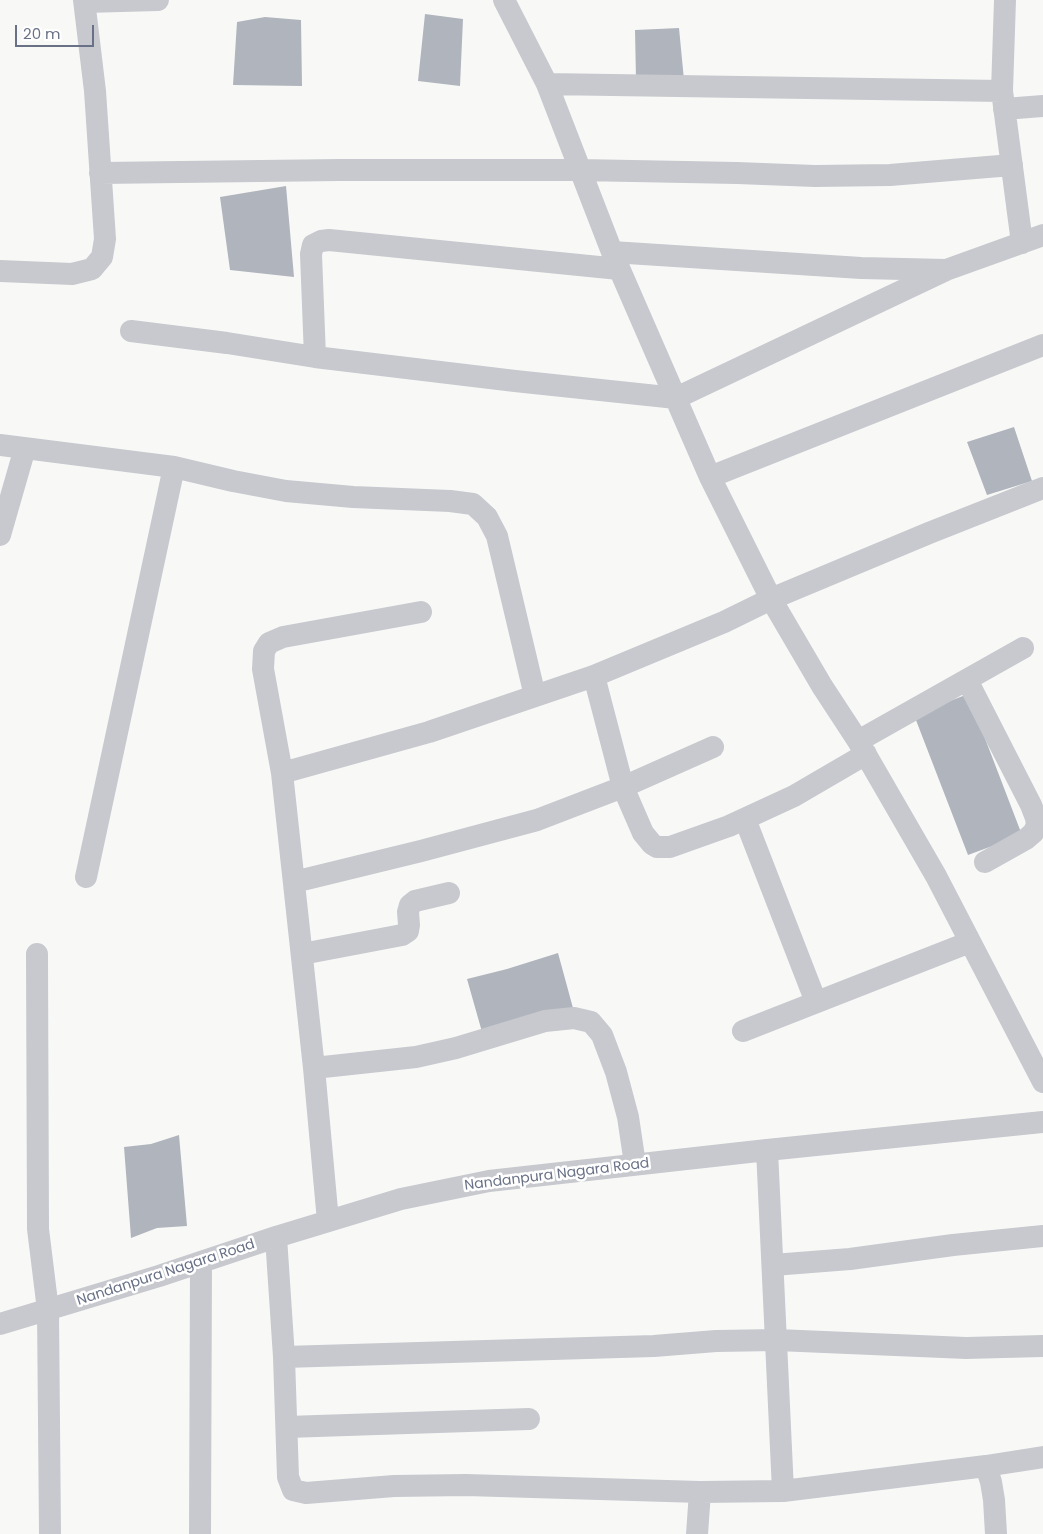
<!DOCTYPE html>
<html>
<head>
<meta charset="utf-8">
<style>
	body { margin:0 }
	#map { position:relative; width:1043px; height:1534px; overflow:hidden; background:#f8f9f7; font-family:Poppins,sans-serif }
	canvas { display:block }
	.scale { position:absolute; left:15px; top:25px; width:79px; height:22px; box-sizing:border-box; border:2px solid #697186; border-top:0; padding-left:6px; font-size:15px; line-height:18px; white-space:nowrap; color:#697186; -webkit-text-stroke:4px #fff; paint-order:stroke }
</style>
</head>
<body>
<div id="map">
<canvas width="1043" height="1534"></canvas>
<div class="scale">20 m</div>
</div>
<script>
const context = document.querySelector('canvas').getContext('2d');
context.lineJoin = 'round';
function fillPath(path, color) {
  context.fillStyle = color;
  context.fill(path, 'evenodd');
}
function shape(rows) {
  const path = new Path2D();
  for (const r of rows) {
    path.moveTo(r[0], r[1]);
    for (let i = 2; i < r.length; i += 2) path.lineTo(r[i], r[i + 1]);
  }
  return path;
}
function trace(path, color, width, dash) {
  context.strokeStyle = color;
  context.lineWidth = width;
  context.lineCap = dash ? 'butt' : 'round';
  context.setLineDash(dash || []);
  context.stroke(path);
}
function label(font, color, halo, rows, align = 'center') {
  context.font = font + ' Poppins,sans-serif';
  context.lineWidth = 5;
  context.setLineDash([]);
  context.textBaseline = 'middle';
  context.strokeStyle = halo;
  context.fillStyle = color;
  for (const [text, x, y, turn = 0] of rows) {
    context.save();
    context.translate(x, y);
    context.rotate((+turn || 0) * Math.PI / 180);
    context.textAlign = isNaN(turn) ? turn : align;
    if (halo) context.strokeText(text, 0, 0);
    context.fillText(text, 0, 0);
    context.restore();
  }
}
const building = shape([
	[425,14,463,19,460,86,418,81],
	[265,17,301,20,302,86,233,85,237,22],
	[679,28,684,80,636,80,635,30],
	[286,186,294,277,230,270,220,197],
	[1014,427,1032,481,987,495,967,442],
	[968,694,1022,835,968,855,914,715],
	[558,953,573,1008,484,1039,467,979,507,969],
	[179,1135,187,1226,157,1228,131,1238,124,1147,151,1144]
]);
const street = shape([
	[504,0,547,84,612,252,710,477,771,599,822,686,858,741,936,876,1043,1082],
	[1005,0,1002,91,1022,243],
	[85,2,158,0],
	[547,84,1002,91],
	[1004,109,1043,106],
	[100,173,340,170,580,170,737,173,815,176,890,175,1012,165],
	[612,252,861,268,946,270,1043,235],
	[0,271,72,274,92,269,102,257,105,239,95,91,84,0],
	[131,331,227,343,315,357,515,381,676,398,946,270],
	[315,357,311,254,313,245,321,241,329,240,619,269],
	[0,445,174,467,233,481,286,491,353,497,450,501,473,504,487,517,497,536,535,696],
	[710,477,1043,345],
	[0,535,25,448],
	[594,676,623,787,643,833,652,844,657,847,670,847,729,826,794,796,866,754],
	[967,680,1031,805,1036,818,1037,826,1033,833,1026,839,985,862],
	[858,741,1023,648],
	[282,773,429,732,594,676,724,622,771,599,929,533,1043,488],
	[745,819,816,1002],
	[86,877,174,467],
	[294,882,421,851,537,820,623,787,713,747],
	[37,954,38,1229,48,1310,50,1534],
	[302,954,402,935,408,931,409,925,408,912,410,905,415,901,449,893],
	[743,1031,970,942],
	[314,1068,416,1057,456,1048,545,1021,574,1018,591,1022,602,1035,616,1072,628,1117,635,1164],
	[767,1150,783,1491],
	[328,1221,314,1068,282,773,263,669,264,651,269,643,283,637,421,612],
	[276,1237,284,1357,288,1477,293,1490,306,1493,394,1486,466,1485,700,1492,783,1491,986,1466,1043,1457],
	[773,1265,850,1259,953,1245,1043,1236],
	[0,1324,159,1276,276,1237,401,1199,489,1181,767,1150,1043,1122],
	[284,1357,654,1346,716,1341,777,1340,966,1348,1043,1346],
	[287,1427,529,1419],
	[986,1466,991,1482,994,1500,996,1534],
	[200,1534,201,1263],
	[697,1534,700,1492]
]);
const streetNames = [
	["Nandanpura Nagara Road",557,1175,-7],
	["Nandanpura Nagara Road",166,1273,-18]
];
fillPath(building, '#b0b4bd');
trace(street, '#c7c9ce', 22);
label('14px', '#697186', '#fff', streetNames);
</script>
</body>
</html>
